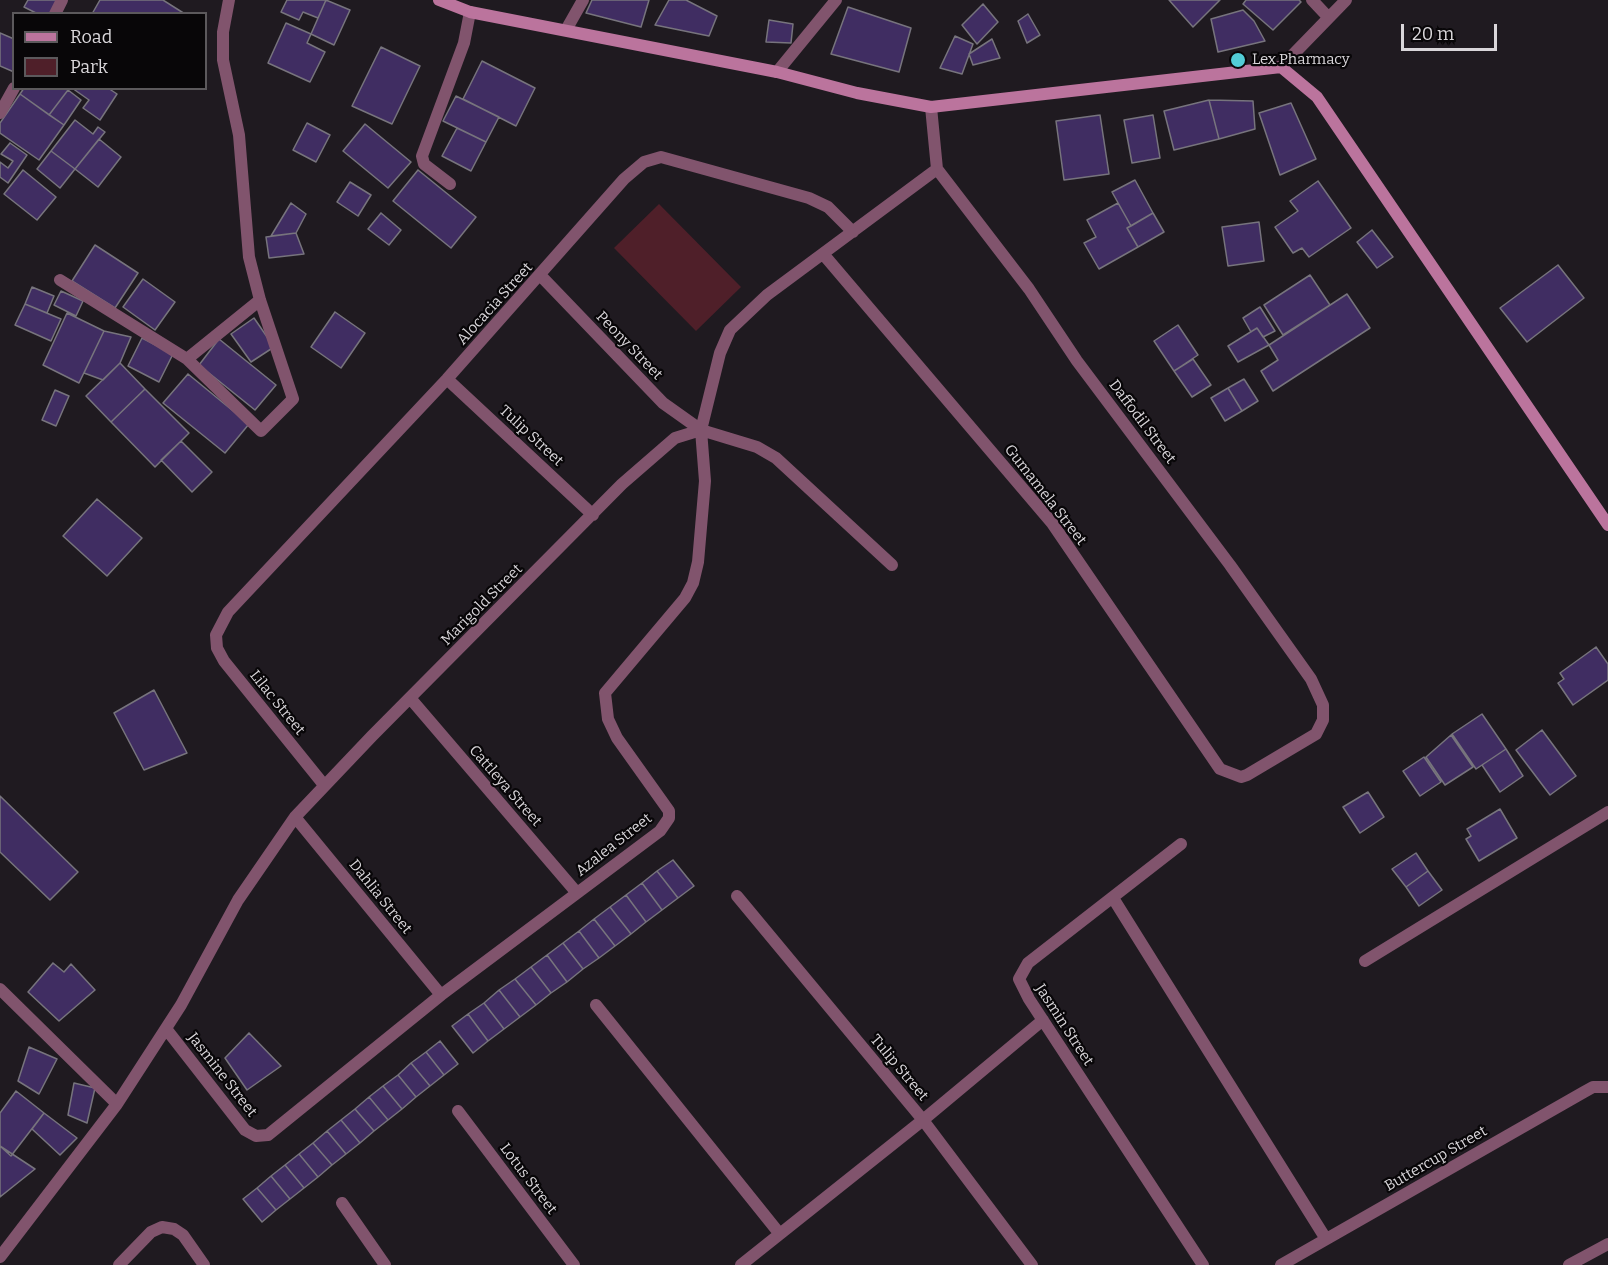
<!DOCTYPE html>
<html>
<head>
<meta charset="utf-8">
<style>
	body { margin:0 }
	#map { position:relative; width:1608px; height:1265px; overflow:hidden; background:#1f1a20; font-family:Bitter,serif }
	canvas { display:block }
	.legend { position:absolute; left:12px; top:12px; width:195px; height:78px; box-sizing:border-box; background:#080608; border:2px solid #5c595c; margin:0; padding:8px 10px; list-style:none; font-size:18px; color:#d9d6da }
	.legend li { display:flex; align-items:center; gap:12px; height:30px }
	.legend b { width:30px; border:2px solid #5c595c }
	.scale { position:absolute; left:1401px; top:24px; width:96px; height:27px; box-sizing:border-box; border:3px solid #d9d6da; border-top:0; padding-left:8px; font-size:18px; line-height:21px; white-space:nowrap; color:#d9d6da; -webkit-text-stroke:4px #080608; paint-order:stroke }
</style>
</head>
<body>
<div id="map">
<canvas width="1608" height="1265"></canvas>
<ul class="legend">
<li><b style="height:8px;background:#bb749d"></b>Road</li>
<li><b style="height:16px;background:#4f1f29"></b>Park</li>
</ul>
<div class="scale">20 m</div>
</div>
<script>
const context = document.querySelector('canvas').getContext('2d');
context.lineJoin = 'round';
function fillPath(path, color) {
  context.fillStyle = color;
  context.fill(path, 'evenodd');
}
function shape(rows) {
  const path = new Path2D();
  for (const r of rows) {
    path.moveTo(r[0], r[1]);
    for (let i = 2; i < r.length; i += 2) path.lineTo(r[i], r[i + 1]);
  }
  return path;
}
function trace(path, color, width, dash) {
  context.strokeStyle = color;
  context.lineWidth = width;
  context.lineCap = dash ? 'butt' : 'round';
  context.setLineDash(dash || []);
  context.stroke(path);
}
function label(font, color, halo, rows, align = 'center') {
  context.font = font + ' Bitter,serif';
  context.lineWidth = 4.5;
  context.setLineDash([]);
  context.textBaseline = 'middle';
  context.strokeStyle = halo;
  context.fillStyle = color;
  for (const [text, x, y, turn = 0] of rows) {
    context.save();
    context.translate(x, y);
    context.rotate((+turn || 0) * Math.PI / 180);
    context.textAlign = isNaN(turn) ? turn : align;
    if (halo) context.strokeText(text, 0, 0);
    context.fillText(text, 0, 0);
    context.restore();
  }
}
const green = shape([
	[659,204,741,287,696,331,614,248]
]);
const building = shape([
	[28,0,60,0,54,14,38,14,24,7,28,0],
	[100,0,163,0,185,14,92,14,100,0],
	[287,0,326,0,318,18,303,12,299,20,281,12,287,0],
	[326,0,350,10,334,45,311,34,326,0],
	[592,0,649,0,641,27,586,13,592,0],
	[669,0,686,0,717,16,709,36,655,25,669,0],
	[1169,0,1220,0,1193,27,1169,0],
	[1246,0,1299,0,1301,2,1273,30,1243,4,1246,0],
	[983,4,998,22,977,44,962,25,983,4],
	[848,7,911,28,899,72,831,54,848,7],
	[1243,10,1254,21,1265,41,1218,52,1211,19,1243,10],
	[1028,14,1040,35,1027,43,1018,21,1028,14],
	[769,20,793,24,791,43,766,42,769,20],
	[286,23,311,34,307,43,325,52,310,82,268,63,286,23],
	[0,33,14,39,14,72,0,66,0,33],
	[955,36,973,44,962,74,940,68,955,36],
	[992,39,1000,58,973,65,969,54,992,39],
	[381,47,420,66,392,124,352,106,381,47],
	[482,61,535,88,516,126,463,99,482,61],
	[24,88,66,88,68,90,49,115,20,94,24,88],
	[72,88,108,88,117,94,100,120,83,108,89,100,72,88],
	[68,90,81,100,64,125,49,115,68,90],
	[20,94,64,125,39,160,0,133,0,123,20,94],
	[456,96,499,117,486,142,443,121,456,96],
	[1209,100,1253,101,1255,129,1219,139,1209,100],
	[1209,100,1219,139,1174,150,1164,111,1209,100],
	[1291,103,1316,159,1280,175,1259,113,1291,103],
	[1100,115,1109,174,1064,180,1056,121,1100,115],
	[1153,115,1160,158,1132,163,1124,120,1153,115],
	[75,120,93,134,98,127,105,132,75,169,51,151,75,120],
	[307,123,330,135,316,162,293,150,307,123],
	[365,124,411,162,388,188,343,151,365,124],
	[457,128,486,142,471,171,442,156,457,128],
	[99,139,121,157,98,187,75,169,99,139],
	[10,143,27,155,8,183,0,177,0,162,8,168,13,161,1,154,10,143],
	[51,151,75,169,60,188,37,169,51,151],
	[23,170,56,197,37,220,4,194,23,170],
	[418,170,476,217,451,248,393,201,418,170],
	[1135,180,1153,213,1131,226,1112,192,1135,180],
	[1318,181,1351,228,1309,257,1302,248,1293,253,1275,227,1298,211,1290,201,1318,181],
	[350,182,371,195,358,216,337,202,350,182],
	[291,203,306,214,296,233,271,236,291,203],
	[1118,203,1131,226,1127,228,1138,247,1099,269,1084,243,1096,237,1087,220,1118,203],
	[381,213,401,230,389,245,368,229,381,213],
	[1153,213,1164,232,1138,247,1127,228,1153,213],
	[1259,222,1264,261,1228,266,1222,227,1259,222],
	[1372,230,1393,257,1377,268,1357,242,1372,230],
	[296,233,304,254,269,258,266,237,296,233],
	[95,245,138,273,115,308,72,281,95,245],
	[1558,265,1584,298,1527,342,1500,308,1558,265],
	[1310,275,1330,305,1283,335,1264,305,1310,275],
	[143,279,175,302,155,330,123,307,143,279],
	[32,287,54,296,47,313,25,304,32,287],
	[61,291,83,301,76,316,54,305,61,291],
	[1347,294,1370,328,1273,391,1261,371,1278,360,1269,345,1347,294],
	[25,304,61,319,51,341,15,325,25,304],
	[1260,307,1275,331,1263,337,1257,328,1251,332,1243,318,1260,307],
	[335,312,365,333,341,368,311,347,335,312],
	[67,313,104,331,79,383,43,365,67,313],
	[254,318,274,347,251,362,231,334,254,318],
	[1178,325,1198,355,1174,371,1154,341,1178,325],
	[1257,328,1269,345,1238,362,1228,346,1257,328],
	[104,331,131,337,120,363,103,380,84,373,104,331],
	[142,338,173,354,159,382,128,366,142,338],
	[219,339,276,385,255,410,199,365,219,339],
	[1193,359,1211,385,1192,397,1174,371,1193,359],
	[120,363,145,389,111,422,86,396,120,363],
	[188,374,249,424,225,453,163,403,188,374],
	[1244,379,1258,401,1242,411,1228,388,1244,379],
	[1228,388,1242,411,1225,421,1211,398,1228,388],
	[145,389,189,433,155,467,111,422,145,389],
	[55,390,69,396,56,426,42,420,55,390],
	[181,441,212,472,192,492,161,460,181,441],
	[97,499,142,538,107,576,63,536,97,499],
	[1596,647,1608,664,1608,680,1573,705,1558,683,1564,679,1560,673,1596,647],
	[154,690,187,753,144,770,114,713,154,690],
	[1482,714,1506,749,1476,769,1452,734,1482,714],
	[1542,730,1576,776,1550,795,1516,750,1542,730],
	[1451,735,1473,767,1445,785,1426,757,1451,735],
	[1506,749,1523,776,1500,792,1482,765,1506,749],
	[1424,757,1441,782,1420,796,1403,771,1424,757],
	[1368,792,1384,817,1360,833,1343,807,1368,792],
	[0,796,78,872,50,900,0,852,0,796],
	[1500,809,1517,838,1479,861,1466,839,1471,836,1467,829,1500,809],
	[1416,853,1428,871,1406,887,1392,869,1416,853],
	[673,860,694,886,678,898,657,871,673,860],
	[657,871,678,898,662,910,642,883,657,871],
	[1428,871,1442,890,1419,906,1406,887,1428,871],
	[642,883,662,910,646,922,626,895,642,883],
	[626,895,646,922,631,934,610,907,626,895],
	[610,907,631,934,615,946,594,919,610,907],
	[594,919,615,946,599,958,579,931,594,919],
	[579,931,599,958,583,969,563,943,579,931],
	[563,943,583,969,567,982,547,955,563,943],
	[547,955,567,982,551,993,531,967,547,955],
	[53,963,64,972,71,964,95,990,59,1021,28,992,53,963],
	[531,967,551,993,536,1005,515,979,531,967],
	[515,979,536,1005,520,1017,499,990,515,979],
	[499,990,520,1017,504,1029,484,1003,499,990],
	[484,1003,504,1029,488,1041,468,1014,484,1003],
	[468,1014,488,1041,473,1053,452,1026,468,1014],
	[249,1033,281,1066,247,1090,225,1058,249,1033],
	[440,1041,458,1064,444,1075,426,1052,440,1041],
	[29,1047,57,1059,39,1094,18,1081,29,1047],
	[426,1052,444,1075,430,1086,411,1063,426,1052],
	[411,1063,430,1086,416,1097,398,1075,411,1063],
	[398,1075,416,1097,402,1109,383,1086,398,1075],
	[74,1083,95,1088,87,1123,68,1115,74,1083],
	[383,1086,402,1109,388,1120,369,1097,383,1086],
	[16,1091,44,1113,11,1156,0,1146,0,1113,16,1091],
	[369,1097,388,1120,374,1131,355,1109,369,1097],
	[355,1109,374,1131,360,1143,341,1120,355,1109],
	[44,1113,77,1138,60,1155,32,1129,44,1113],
	[341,1120,360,1143,346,1154,327,1131,341,1120],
	[327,1131,346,1154,332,1165,313,1143,327,1131],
	[313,1143,332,1165,318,1177,299,1154,313,1143],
	[0,1146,35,1169,0,1197,0,1146],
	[299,1154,318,1177,304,1188,285,1165,299,1154],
	[285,1165,304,1188,290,1199,271,1176,285,1165],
	[271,1176,290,1199,276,1210,257,1188,271,1176],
	[257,1188,276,1210,262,1222,243,1199,257,1188]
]);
const lane = shape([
	[450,184,424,164,422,156,464,43,470,12],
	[1365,961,1608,812]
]);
const street = shape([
	[1312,0,1328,17],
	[55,14,62,0],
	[566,30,583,0],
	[1281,67,1346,0],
	[777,72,836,0],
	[931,107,937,169],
	[0,113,14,88],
	[824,255,1052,523,1220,769,1241,777,1247,775,1316,734,1323,720,1323,705,1311,679,1230,565,1077,361,1029,289,937,169],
	[540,275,663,403,701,430,757,447,776,458,892,565],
	[60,280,187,359,261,431,293,399,260,300,249,257,239,135,223,60,223,32,229,0],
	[187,359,260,300],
	[447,379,593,515],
	[410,698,577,893],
	[324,785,224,661,217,648,216,635,228,612,447,379,624,179,644,162,661,157,809,198,828,207,853,232],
	[295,817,441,995],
	[1181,844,1028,963,1019,979,1029,999,1203,1265],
	[737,896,923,1120,1032,1265],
	[1113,898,1326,1239],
	[0,989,117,1104],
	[596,1005,779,1233],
	[167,1030,245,1130,256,1136,268,1135,441,995,660,831,669,818,669,811,617,738,608,719,605,693,685,598,693,583,698,562,705,481,701,430,720,353,730,330,767,295,937,169],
	[458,1111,574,1265],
	[342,1203,385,1265],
	[0,1257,117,1104,181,1005,238,900,295,817,372,736,622,484,675,438,701,430],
	[119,1265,151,1232,162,1227,174,1229,183,1235,204,1265],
	[741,1265,923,1120,1043,1020],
	[1281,1265,1584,1092,1593,1087,1608,1087],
	[1569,1265,1608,1244]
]);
const secondary = shape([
	[439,0,470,12,777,72,857,93,931,107,1281,67,1317,97,1608,525]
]);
const markers = [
	[1238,60,8,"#52ccd6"]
];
const poiNames = [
	["Lex Pharmacy",1252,60]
];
const streetNames = [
	["Alocacia Street",495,304,-48],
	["Peony Street",629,346,46],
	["Daffodil Street",1142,422,53],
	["Tulip Street",531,436,43],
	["Gumamela Street",1045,495,52],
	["Marigold Street",482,605,-45],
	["Lilac Street",277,703,51],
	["Cattleya Street",505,786,49],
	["Azalea Street",614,845,-38],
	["Dahlia Street",380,897,51],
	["Jasmin Street",1064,1025,57],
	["Tulip Street",899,1068,50],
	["Jasmine Street",222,1075,52],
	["Buttercup Street",1436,1159,-30],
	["Lotus Street",528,1179,53]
];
fillPath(green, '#4f1f29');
fillPath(building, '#402d62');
trace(building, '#77747d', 1.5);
trace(lane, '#81546d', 12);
trace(street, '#81546d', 12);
trace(secondary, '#bb749d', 12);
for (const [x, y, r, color] of markers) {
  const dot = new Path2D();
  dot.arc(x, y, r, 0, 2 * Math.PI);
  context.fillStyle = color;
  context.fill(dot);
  trace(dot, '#080608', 2);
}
label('15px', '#d9d6da', '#080608', poiNames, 'left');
label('15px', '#d9d6da', '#080608', streetNames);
</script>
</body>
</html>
